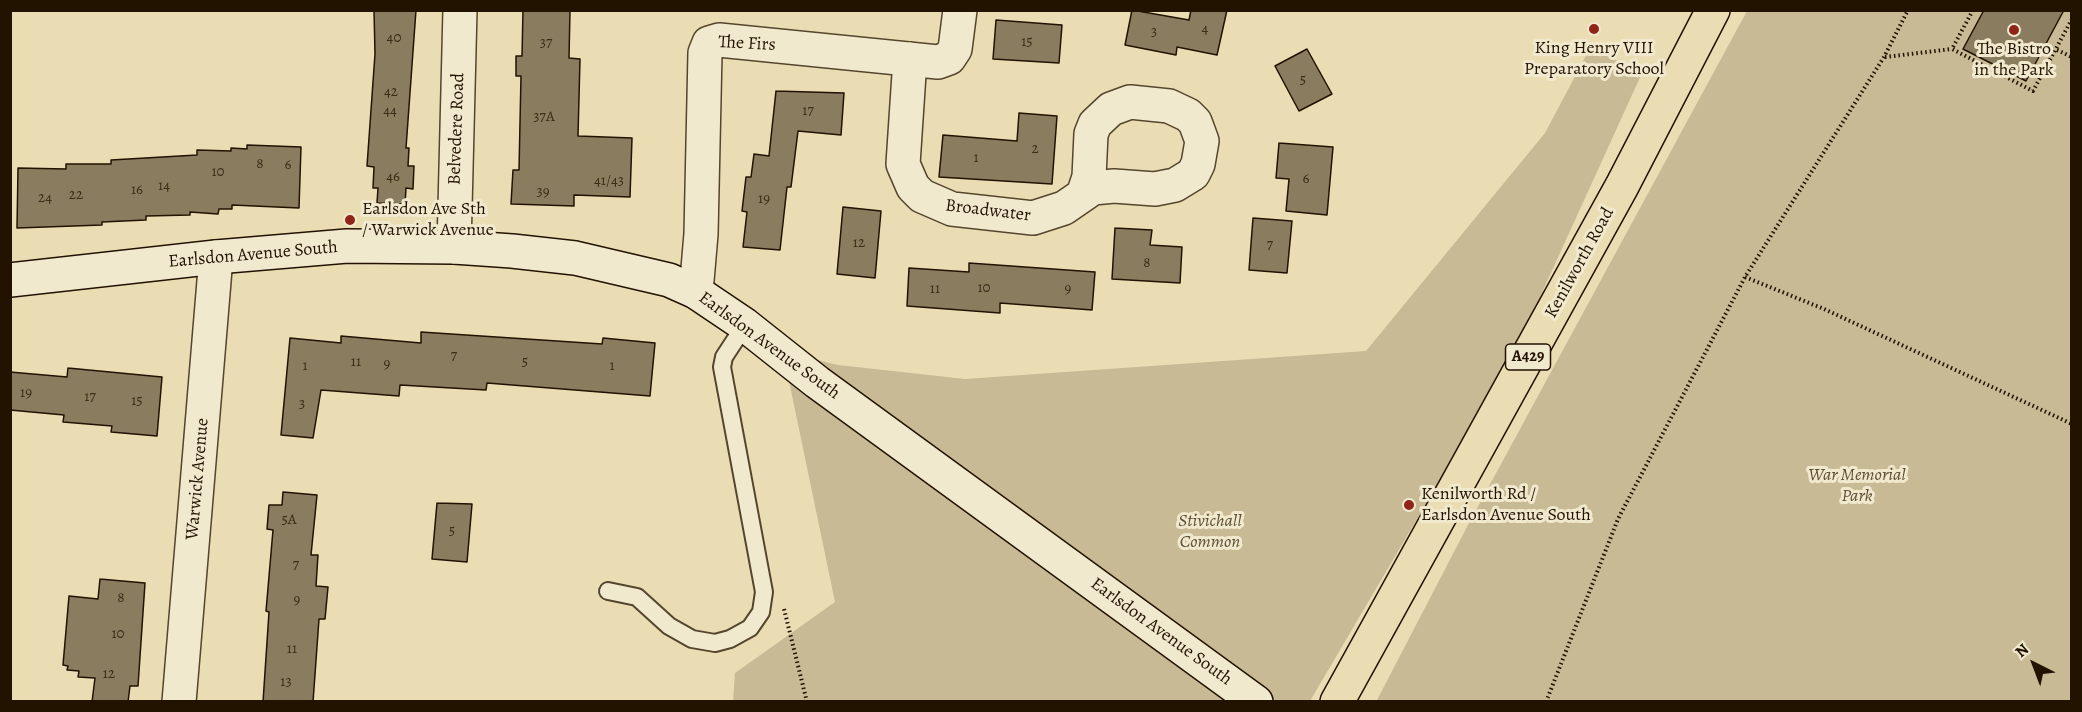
<!DOCTYPE html>
<html>
<head>
<meta charset="utf-8">
<style>
	body { margin:0 }
	#map { position:relative; width:2082px; height:712px; overflow:hidden; background:#eaddb4; font-family:Alegreya,serif }
	canvas { display:block }
	.frame { position:absolute; inset:0; border:12px solid #221200; pointer-events:none }
	.north { position:absolute; left:2004px; top:634px; width:60px; height:60px; -webkit-text-stroke:4px #f1e9ce; paint-order:stroke; rotate:318deg; font-size:16px; font-weight:700; line-height:24px; text-align:center; color:#221200 }
	.north::after { content:''; display:block; margin:auto; width:21px; height:27px; background:#221200; clip-path:polygon(50% 0,100% 100%,50% 72%,0 100%) }
</style>
</head>
<body>
<div id="map">
<canvas width="2082" height="712"></canvas>
<div class="frame"></div>
<div class="north">N</div>
</div>
<script>
const context = document.querySelector('canvas').getContext('2d');
context.lineJoin = 'round';
function fillPath(path, color) {
  context.fillStyle = color;
  context.fill(path, 'evenodd');
}
function shape(rows) {
  const path = new Path2D();
  for (const r of rows) {
    path.moveTo(r[0], r[1]);
    for (let i = 2; i < r.length; i += 2) path.lineTo(r[i], r[i + 1]);
  }
  return path;
}
function trace(path, color, width, dash) {
  context.strokeStyle = color;
  context.lineWidth = width;
  context.lineCap = dash ? 'butt' : 'round';
  context.setLineDash(dash || []);
  context.stroke(path);
}
function label(font, color, halo, rows, align = 'center') {
  context.font = font + ' Alegreya,serif';
  context.lineWidth = 6;
  context.setLineDash([]);
  context.textBaseline = 'middle';
  context.strokeStyle = halo;
  context.fillStyle = color;
  for (const [text, x, y, turn = 0] of rows) {
    context.save();
    context.translate(x, y);
    context.rotate((+turn || 0) * Math.PI / 180);
    context.textAlign = isNaN(turn) ? turn : align;
    if (halo) context.strokeText(text, 0, 0);
    context.fillText(text, 0, 0);
    context.restore();
  }
}
const green = shape([
	[1747,11,2071,11,2071,701,1376,702,1469,523],
	[1590,48,1642,73,1514,354,1310,701,733,702,735,673,835,602,783,352,838,365,965,379,1366,351,1545,133]
]);
const building = shape([
	[374,10,416,10,406,148,409,148,408,166,414,166,413,189,406,188,405,204,377,203,378,188,373,188,374,167,367,166,375,54,374,10],
	[523,10,570,10,569,58,580,59,578,136,632,138,630,197,574,195,574,206,511,204,513,170,519,170,521,76,516,76,516,56,522,56,523,10],
	[1132,10,1189,20,1191,10,1227,10,1217,55,1177,47,1176,55,1125,45,1132,10],
	[1984,10,2064,10,2026,81,1963,49,1984,10],
	[996,20,1062,25,1059,63,993,59,996,20],
	[1307,49,1332,94,1299,111,1275,66,1307,49],
	[776,91,844,93,841,135,798,131,791,187,787,187,780,250,743,247,747,212,742,211,746,177,751,177,754,154,769,156,776,91],
	[1019,113,1057,116,1052,184,939,177,943,135,1017,141,1019,113],
	[1279,143,1333,147,1327,215,1286,211,1289,179,1276,178,1279,143],
	[247,145,301,147,299,208,232,205,232,209,219,209,218,214,190,212,190,215,146,216,146,220,102,222,102,225,17,228,18,168,66,169,66,164,111,164,111,160,197,155,197,150,231,151,231,148,247,149,247,145],
	[843,207,881,211,875,278,837,274,843,207],
	[1253,218,1292,221,1287,273,1249,270,1253,218],
	[1115,228,1152,230,1150,245,1182,247,1180,283,1112,279,1115,228],
	[969,263,1095,272,1092,310,1000,303,1000,313,907,306,909,268,969,272,969,263],
	[421,332,602,344,603,338,655,343,650,396,487,383,486,390,400,385,399,396,321,390,313,438,281,435,290,338,341,343,341,336,421,343,421,332],
	[68,368,162,377,157,436,111,432,112,426,63,422,64,415,10,410,10,372,67,377,68,368],
	[283,492,317,495,311,555,318,555,316,586,328,587,325,619,319,619,313,702,263,702,269,612,266,611,273,530,267,529,269,505,282,505,283,492],
	[437,503,472,504,467,562,432,559,437,503],
	[100,579,145,583,138,686,130,686,128,702,92,702,95,678,78,677,79,671,67,670,68,666,63,665,69,596,98,599,100,579]
]);
const path = shape([
	[1973,10,1952,49,2033,91,2072,19],
	[2057,50,2072,57],
	[1885,57,1952,49],
	[1745,277,1824,309,2072,424],
	[784,609,807,702],
	[1546,702,1618,519,1745,277,1884,57,1908,10]
]);
const lane = shape([
	[608,591,637,597,669,626,692,639,715,643,730,639,750,628,761,612,764,592,722,367,724,357,745,325]
]);
const street = shape([
	[910,59,903,164,913,187,922,196,952,209,1033,218,1064,208,1093,188,1114,186,1155,189,1175,185,1193,174,1198,164,1202,141,1195,122,1188,115,1169,106,1130,102,1111,109,1095,124,1091,134,1089,177,1084,192],
	[454,247,460,10],
	[696,292,701,234,705,53,709,43,719,40,938,62,949,58,955,49,960,10],
	[179,702,216,257]
]);
const secondary = shape([
	[10,280,216,257,347,246,454,247,512,251,575,258,669,280,696,292,745,325,817,382,1256,702]
]);
const primary = shape([
	[1337,702,1622,186,1713,10]
]);
const markers = [
	[1594,29,6,"#8f2418"],
	[2014,30,6,"#8f2418"],
	[350,220,6,"#8f2418"],
	[1409,505,6,"#8f2418"]
];
const numberNames = [
	["4",1205,29],
	["3",1154,32],
	["40",394,38],
	["15",1027,42],
	["37",546,43],
	["5",1303,80],
	["42",391,92],
	["44",390,111],
	["17",808,111],
	["37A",544,117],
	["2",1035,149],
	["1",976,158],
	["8",260,164],
	["6",288,165],
	["10",218,172],
	["46",393,177],
	["6",1306,179],
	["41/43",609,181],
	["14",164,186],
	["16",137,190],
	["39",543,192],
	["22",76,195],
	["24",45,198],
	["19",764,199],
	["12",859,243],
	["7",1270,245],
	["8",1147,263],
	["10",984,288],
	["11",935,289],
	["9",1068,289],
	["7",454,356],
	["11",356,362],
	["5",525,362],
	["9",387,364],
	["1",305,366],
	["1",612,366],
	["19",26,393],
	["17",90,397],
	["15",137,401],
	["3",302,404],
	["5A",289,520],
	["5",452,531],
	["7",296,565],
	["8",121,598],
	["9",297,600],
	["10",118,634],
	["11",292,649],
	["12",109,674],
	["13",286,682]
];
const shields = [
	[1528,357,45]
];
const shieldNames = [
	["A429",1528,357]
];
const streetNames = [
	["The Firs",747,44,3],
	["Belvedere Road",457,129,-88],
	["Broadwater",988,211,7],
	["Earlsdon Avenue South",253,255,-5],
	["Kenilworth Road",1580,263,-61],
	["Earlsdon Avenue South",769,346,36],
	["Warwick Avenue",198,479,-85],
	["Earlsdon Avenue South",1161,632,36]
];
const poiNames = [
	["King Henry VIII",1594,49],
	["Preparatory School",1594,70],
	["The Bistro",2014,50],
	["in the Park",2014,71],
	["Earlsdon Ave Sth",362,210,"left"],
	["/ Warwick Avenue",362,231,"left"],
	["Kenilworth Rd /",1421,495,"left"],
	["Earlsdon Avenue South",1421,516,"left"]
];
const parkNames = [
	["War Memorial",1857,476],
	["Park",1857,497],
	["Stivichall",1210,522],
	["Common",1210,543]
];
fillPath(green, '#c8ba95');
fillPath(building, '#8a7c5e');
trace(building, '#221200', 1.5);
trace(lane, '#54452d', 20);
trace(street, '#54452d', 36);
trace(secondary, '#221200', 36);
trace(primary, '#221200', 36);
trace(path, '#221200', 4, [1.5, 3]);
trace(lane, '#f1e9ce', 16);
trace(street, '#f1e9ce', 33);
trace(secondary, '#f1e9ce', 33);
trace(primary, '#eaddb4', 33);
for (const [x, y, r, color] of markers) {
  const dot = new Path2D();
  dot.arc(x, y, r, 0, 2 * Math.PI);
  context.fillStyle = color;
  context.fill(dot);
  trace(dot, '#f1e9ce', 2);
}
label('15px', '#3c2c18', null, numberNames);
for (const [x, y, w] of shields) {
  const box = new Path2D();
  box.roundRect(x - w / 2, y - 13, w, 26, 4.5);
  context.fillStyle = '#f1e9ce';
  context.fill(box);
  trace(box, '#221200', 1.5);
}
label('bold 16px', '#221200', null, shieldNames);
label('18px', '#221200', '#f1e9ce', streetNames);
label('18px', '#221200', '#f1e9ce', poiNames);
label('italic 18px', '#5c4d34', '#f1e9ce', parkNames);
</script>
</body>
</html>
